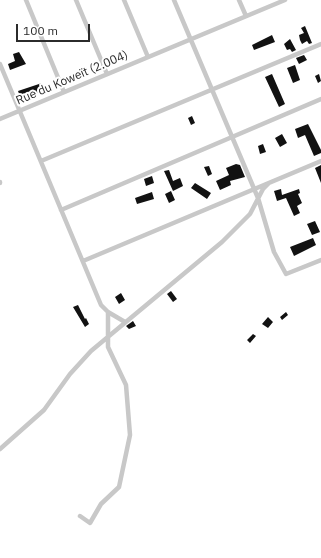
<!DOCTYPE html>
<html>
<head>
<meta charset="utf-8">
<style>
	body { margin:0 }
	#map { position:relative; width:321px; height:558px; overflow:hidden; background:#fff; font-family:"IBM Plex Sans",sans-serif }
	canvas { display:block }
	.scale { position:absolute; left:16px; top:24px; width:74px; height:18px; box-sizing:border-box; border:2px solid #2b2b2b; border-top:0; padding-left:5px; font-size:12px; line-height:14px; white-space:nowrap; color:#2b2b2b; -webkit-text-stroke:3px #fff; paint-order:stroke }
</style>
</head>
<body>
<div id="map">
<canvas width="321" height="558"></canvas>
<div class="scale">100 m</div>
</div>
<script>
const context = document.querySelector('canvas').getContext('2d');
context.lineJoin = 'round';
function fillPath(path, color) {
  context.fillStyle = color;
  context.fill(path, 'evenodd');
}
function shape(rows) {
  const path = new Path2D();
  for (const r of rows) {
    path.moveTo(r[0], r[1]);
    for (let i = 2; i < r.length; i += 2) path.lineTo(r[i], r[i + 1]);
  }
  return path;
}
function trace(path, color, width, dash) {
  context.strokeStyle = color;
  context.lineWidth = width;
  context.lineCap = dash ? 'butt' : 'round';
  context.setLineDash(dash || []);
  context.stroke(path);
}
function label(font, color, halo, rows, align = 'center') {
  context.font = font + ' "IBM Plex Sans",sans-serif';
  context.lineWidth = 4;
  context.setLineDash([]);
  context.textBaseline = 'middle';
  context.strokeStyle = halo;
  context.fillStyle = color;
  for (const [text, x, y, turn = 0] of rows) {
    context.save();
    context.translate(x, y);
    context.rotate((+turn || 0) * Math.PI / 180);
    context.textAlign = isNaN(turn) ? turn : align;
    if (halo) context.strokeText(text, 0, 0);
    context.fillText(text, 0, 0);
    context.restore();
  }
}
const building = shape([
	[305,26,312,43,309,44,307,41,302,44,300,40,299,35,304,33,301,28],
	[272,35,275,42,254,50,252,45],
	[290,39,296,50,292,52,290,49,287,50,284,44],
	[19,52,26,64,10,70,8,64,15,61,13,54],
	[304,55,307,60,299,64,296,58],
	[295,65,300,80,293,83,287,68],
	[272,74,285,104,279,107,265,77],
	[319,74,321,81,318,83,315,76],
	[42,83,44,90,21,99,18,91],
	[192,116,195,123,191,125,188,118],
	[308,124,321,150,321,153,314,156,305,135,298,138,295,129],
	[282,134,287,143,280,147,275,138],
	[263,144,266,152,260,154,258,146],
	[236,164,240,165,245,177,230,181,231,185,220,190,216,181,229,175,226,168],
	[321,165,321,183,315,168],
	[209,166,212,174,208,176,204,167],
	[169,170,173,181,180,178,183,186,173,191,164,171],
	[152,176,154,183,146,186,144,179],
	[195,183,211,193,207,199,191,188],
	[281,189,282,195,299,189,300,193,298,194,302,203,297,206,300,213,294,216,286,198,277,201,274,191],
	[171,191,175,200,169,203,165,194],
	[152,192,154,199,137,204,135,198],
	[315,221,320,232,312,235,307,224],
	[313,238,316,245,294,256,290,247],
	[171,291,177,299,173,302,167,294],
	[121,293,125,300,119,304,115,297],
	[78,305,85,319,86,318,89,324,85,327,73,307],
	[286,312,288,315,282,320,280,317],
	[268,317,273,322,268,328,262,324],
	[133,321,136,326,129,329,126,326],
	[253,334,256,336,250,343,247,340]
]);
const street = shape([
	[26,0,64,92],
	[76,0,107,74],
	[124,0,148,57],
	[174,0,258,198,274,252,286,274,321,260],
	[239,0,246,16],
	[0,64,101,305,108,312,125,322],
	[0,119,285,0],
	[41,161,321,44],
	[0,182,0,183],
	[61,210,321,99],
	[83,261,321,161],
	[0,449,44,410,70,374,91,351,222,242,250,214,263,189,269,183],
	[80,516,90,523,101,504,119,487,130,435,126,385,108,347,108,312]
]);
const streetNames = [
	["Rue du Koweït (2.004)",72,78,-23]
];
fillPath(building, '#121212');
trace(street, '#c8c8c8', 4.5);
label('12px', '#2b2b2b', '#fff', streetNames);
</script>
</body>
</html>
